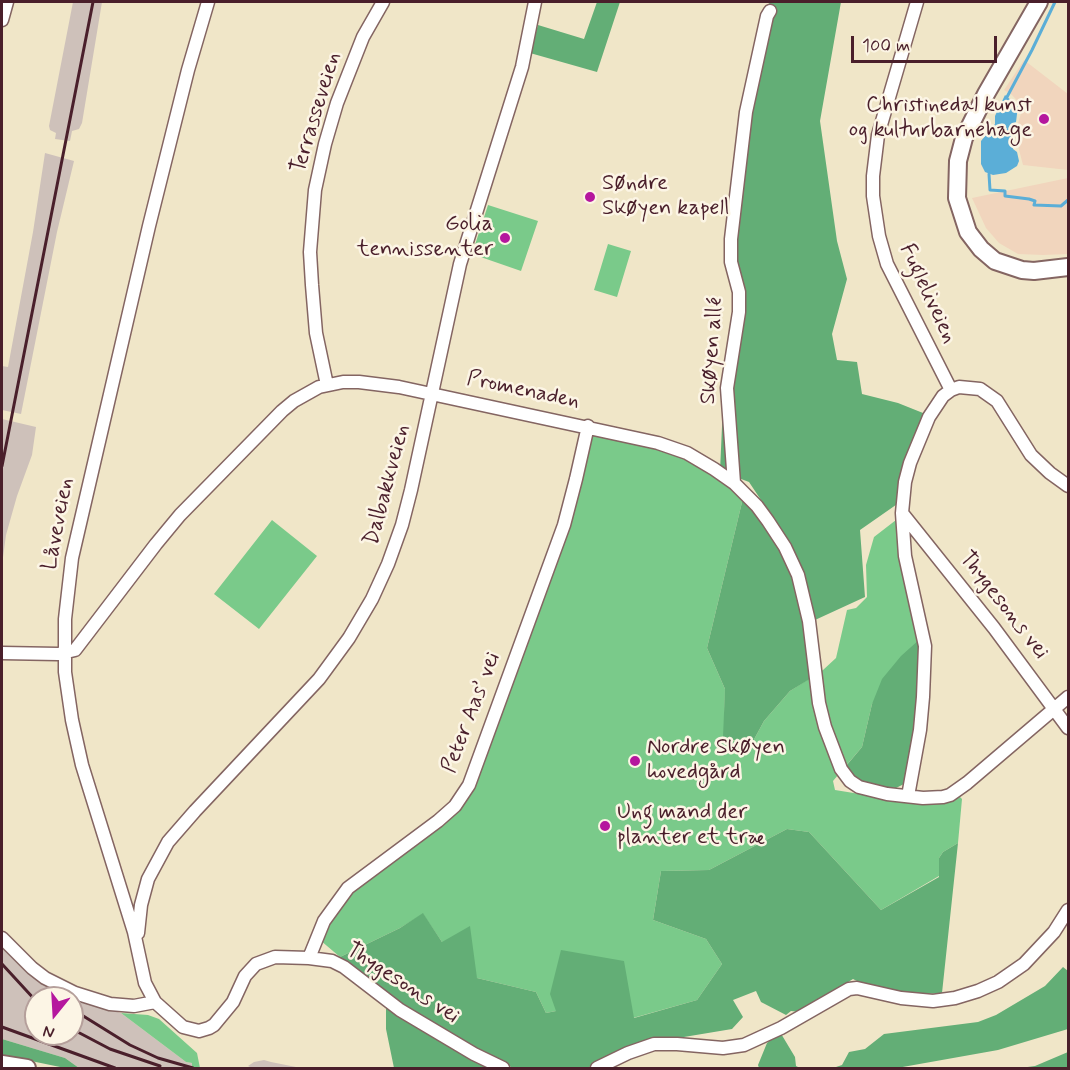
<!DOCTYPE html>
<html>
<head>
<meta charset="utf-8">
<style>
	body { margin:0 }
	#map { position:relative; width:1070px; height:1070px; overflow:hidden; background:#f0e6c8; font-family:Mynerve,sans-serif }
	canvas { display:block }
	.frame { position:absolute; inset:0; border:3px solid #4a1f2b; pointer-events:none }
	.north { position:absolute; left:24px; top:986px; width:60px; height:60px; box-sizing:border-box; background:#fcf5e5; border:2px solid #b59f9b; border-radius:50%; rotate:198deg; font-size:16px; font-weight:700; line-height:24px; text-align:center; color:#4a1f2b }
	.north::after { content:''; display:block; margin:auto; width:21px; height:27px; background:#b5179e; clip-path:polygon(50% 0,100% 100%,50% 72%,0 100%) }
	.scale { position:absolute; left:851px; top:36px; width:146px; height:27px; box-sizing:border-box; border:3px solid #4a1f2b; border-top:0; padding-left:8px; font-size:18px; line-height:21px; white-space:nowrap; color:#4a1f2b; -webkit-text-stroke:4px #fcf5e5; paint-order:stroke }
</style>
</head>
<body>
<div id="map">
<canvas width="1070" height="1070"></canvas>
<div class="frame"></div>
<div class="north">N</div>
<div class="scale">100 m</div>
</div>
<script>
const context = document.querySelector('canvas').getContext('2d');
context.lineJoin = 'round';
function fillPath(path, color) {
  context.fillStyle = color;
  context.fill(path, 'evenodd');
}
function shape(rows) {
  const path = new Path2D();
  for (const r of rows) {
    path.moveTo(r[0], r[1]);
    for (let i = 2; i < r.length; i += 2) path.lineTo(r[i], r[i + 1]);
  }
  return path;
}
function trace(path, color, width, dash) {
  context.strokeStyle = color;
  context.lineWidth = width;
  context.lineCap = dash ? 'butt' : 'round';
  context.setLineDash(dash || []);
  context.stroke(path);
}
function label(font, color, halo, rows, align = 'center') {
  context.font = font + ' Mynerve,sans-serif';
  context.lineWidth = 5;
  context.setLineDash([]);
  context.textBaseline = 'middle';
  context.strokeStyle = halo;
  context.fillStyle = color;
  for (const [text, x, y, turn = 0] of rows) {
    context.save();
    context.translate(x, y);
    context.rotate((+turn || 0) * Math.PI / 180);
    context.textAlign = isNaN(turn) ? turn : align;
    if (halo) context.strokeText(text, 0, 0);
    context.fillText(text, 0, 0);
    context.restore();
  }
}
const built = shape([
	[1024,60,1068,94,1068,170,1023,165,1018,146,1016,130,1023,107,1012,95,1004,90],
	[1068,178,1068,254,1043,255,1018,254,999,243,986,228,972,198]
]);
const industrial = shape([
	[73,2,102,2,82,123,79,129,72,131,70,141,55,139,56,133,50,130,49,126],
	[45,153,74,161,57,232,21,414,2,410,2,366,8,367,33,232],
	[2,419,36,427,32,455,17,496,6,535,2,565],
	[2,945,97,1006,121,1013,186,1062,192,1063,192,1068,79,1068,65,1058,2,1039],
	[36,998,72,998,72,1034,36,1034],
	[264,1060,271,1062,301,1068,252,1068,248,1066,254,1062]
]);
const green = shape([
	[488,205,538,221,521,271,472,254],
	[608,244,631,251,617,297,594,290],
	[593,433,680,453,717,477,743,498,707,648,725,689,724,738,751,745,764,721,790,691,823,670,836,658,847,610,856,608,867,597,866,565,874,537,896,520,901,557,920,639,872,704,862,747,833,781,835,790,866,795,930,802,958,795,962,799,958,843,943,852,939,858,939,876,881,910,809,832,787,829,709,870,661,871,653,920,706,939,722,964,697,1000,633,1018,556,1011,546,1013,536,992,477,978,442,942,423,914,400,928,340,957,320,940,321,935,354,888,456,810],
	[272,520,317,556,259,629,214,594],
	[121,1013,148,1015,159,1019,197,1053,200,1068,192,1068,192,1063,186,1062]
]);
const forest = shape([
	[597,2,620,2,597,72,530,53,538,25,584,39],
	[769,2,841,2,820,121,837,241,847,279,832,334,837,360,857,362,862,394,898,403,928,415,903,500,860,530,865,597,815,620,805,581,794,552,779,527,749,482,720,471,725,360,740,301,730,261,742,144,770,11],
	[743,498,768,527,788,562,805,621,813,677,790,691,764,721,751,745,723,737,725,689,707,648],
	[920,639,923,658,909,774,904,784,896,788,867,785,853,777,846,766,862,747,872,704,882,679,901,656],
	[787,829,809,832,881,910,939,877,939,858,943,852,958,843,942,993,911,995,863,984,853,979,800,1012,791,1011,786,1015,761,1002,756,991,733,1000,743,1017,732,1029,648,1043,634,1047,587,1068,513,1068,445,1032,379,989,340,957,400,928,423,913,442,942,470,926,477,978,536,992,546,1013,556,1011,550,994,561,950,624,961,634,1018,697,1000,722,964,706,939,653,920,661,871,709,870],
	[1063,967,1068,971,1068,1029,998,1050,897,1068,833,1068,842,1065,849,1052,865,1049,884,1034,978,1022,996,1015,1045,986],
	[386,1004,498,1068,394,1068,386,1029],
	[780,1032,795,1057,796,1066,800,1068,759,1068,758,1065,767,1043],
	[2,1039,65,1058,79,1068,65,1068,2,1055],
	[1068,1052,1068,1068,1020,1068,1035,1066]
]);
const water = shape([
	[1005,95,1018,106,1016,122,1010,127,1013,149,1017,152,1019,161,1017,166,1006,173,993,175,985,172,981,164,981,141,995,124,995,116]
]);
const stream = shape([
	[1007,97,1032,50,1055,2],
	[989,174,990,190,1005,191,1005,196,1029,199,1035,201,1034,205,1061,206,1068,200]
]);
const street = shape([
	[208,2,188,70,149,226,72,558,65,619,65,672,72,720,82,765,134,932,145,983,155,1002,183,1027,199,1031,209,1028,214,1025,233,1002,245,976,256,964,275,957,309,958,332,961,344,967,400,1010,474,1054,503,1068],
	[917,2,878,135,873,176,873,196,879,236,887,264,951,390],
	[2,20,7,2],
	[327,385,316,333,312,285,310,252,315,190,325,144,337,103,363,37,383,2],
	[734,483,727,388,739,312,739,292,731,262,731,239,746,112,767,16,770,11],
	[902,513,994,628,1068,728],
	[2,653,58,654,75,650,156,544,180,515,282,411,294,401,319,387,343,382,359,382,399,387,658,443,687,453,714,469,734,483,757,506,768,521,785,547,798,575,809,621,819,703,825,727,841,769,850,781,859,787,887,794,923,798,943,797,950,795,967,783,1068,697],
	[908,796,920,730,923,697,925,646,905,556,902,513,905,482,910,463,929,417,943,396,951,390,959,387,980,389,997,401,1031,455,1050,473,1068,486],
	[138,933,141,905,148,879,168,842,195,811,319,679,349,638,372,599,388,564,402,525,411,490,460,264,522,67,535,2],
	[2,938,32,968,45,978,75,993,110,1004,134,1006,155,1002],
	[309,958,324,921,348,888,438,821,455,806,469,785,564,525,576,479,588,426],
	[597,1068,628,1053,654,1044,677,1044,723,1048,744,1045,781,1028,849,989,857,988,901,998,933,1001,955,998,978,991,998,982,1024,964,1054,932,1068,910]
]);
const secondary = shape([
	[1039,2,986,94,964,138,958,161,957,198,968,232,981,249,995,261,1022,270,1034,271,1068,267],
	[2,1064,27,1068]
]);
const rail = shape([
	[2,466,93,2],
	[2,964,36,1001],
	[52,995,56,998],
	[72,1009,130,1045,158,1058,193,1068],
	[2,1027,115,1068],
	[72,1029,110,1049,160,1066]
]);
const markers = [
	[1044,119,6,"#b5179e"],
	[590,197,6,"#b5179e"],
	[505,238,6,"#b5179e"],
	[635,761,6,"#b5179e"],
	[605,826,6,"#b5179e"]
];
const poiNames = [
	["Christinedal kunst",1032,106,"right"],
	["og kulturbarnehage",1032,131,"right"],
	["Søndre",602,184],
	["Skøyen kapell",602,209],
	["Golia",493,225,"right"],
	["tennissenter",493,250,"right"],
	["Nordre Skøyen",647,748],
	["hovedgård",647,773],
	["Ung mand der",617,813],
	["planter et træ",617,838]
];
const streetNames = [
	["Terrasseveien",317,113,-73],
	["Fugleliveien",927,294,65],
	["Skøyen allé",713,351,-86],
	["Promenaden",523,391,12],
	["Dalbakkveien",388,485,-75],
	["Låveveien",59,524,-79],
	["Thygesons vei",1003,606,52],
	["Peter Aas’ vei",472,713,-69],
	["Thygesons vei",402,984,33]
];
fillPath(built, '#f1d5bd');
fillPath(industrial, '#cec1ba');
fillPath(green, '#7aca8a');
fillPath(forest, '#63ae76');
fillPath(water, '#5baed7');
trace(stream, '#5baed7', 3);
trace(street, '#846562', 15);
trace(secondary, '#846562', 20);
trace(street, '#fff', 12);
trace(secondary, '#fff', 16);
trace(rail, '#4a1f2b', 3);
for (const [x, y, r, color] of markers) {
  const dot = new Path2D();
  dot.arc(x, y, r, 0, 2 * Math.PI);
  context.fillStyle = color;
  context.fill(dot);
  trace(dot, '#fcf5e5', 2);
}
label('22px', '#4a1f2b', '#fcf5e5', poiNames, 'left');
label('22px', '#4a1f2b', '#fcf5e5', streetNames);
</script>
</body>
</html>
